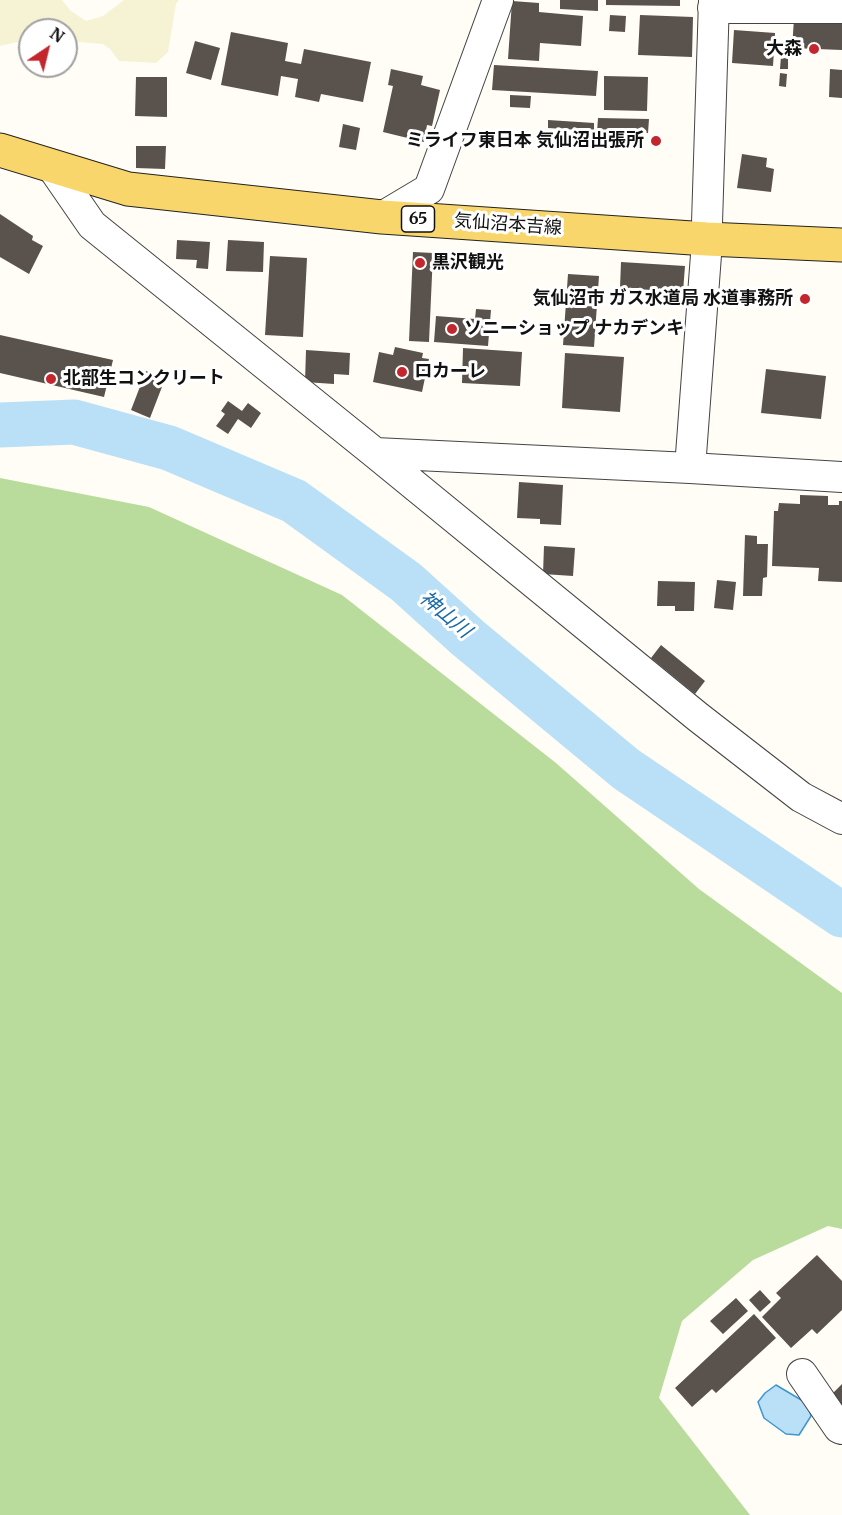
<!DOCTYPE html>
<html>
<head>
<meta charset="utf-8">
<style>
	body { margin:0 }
	#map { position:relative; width:842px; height:1515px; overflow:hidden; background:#fffdf5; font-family:Merriweather,serif }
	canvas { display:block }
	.north { position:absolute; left:18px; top:18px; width:60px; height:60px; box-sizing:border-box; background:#fff; border:2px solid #a0a0a0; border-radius:50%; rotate:35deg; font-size:16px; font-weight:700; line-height:24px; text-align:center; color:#111 }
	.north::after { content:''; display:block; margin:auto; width:21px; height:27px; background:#c4262e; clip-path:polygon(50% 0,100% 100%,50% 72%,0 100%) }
</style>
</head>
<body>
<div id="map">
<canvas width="842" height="1515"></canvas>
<div class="north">N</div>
</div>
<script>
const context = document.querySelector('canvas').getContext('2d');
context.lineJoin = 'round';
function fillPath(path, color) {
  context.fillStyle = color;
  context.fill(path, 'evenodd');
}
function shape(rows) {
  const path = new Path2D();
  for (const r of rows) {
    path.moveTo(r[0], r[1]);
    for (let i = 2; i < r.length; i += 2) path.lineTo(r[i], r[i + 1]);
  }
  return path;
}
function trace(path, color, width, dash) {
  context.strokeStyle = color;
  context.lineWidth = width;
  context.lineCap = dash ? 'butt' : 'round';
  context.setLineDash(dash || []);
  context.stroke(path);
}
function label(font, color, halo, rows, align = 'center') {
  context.font = font + ' Merriweather,"Noto Sans JP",serif';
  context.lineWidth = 6;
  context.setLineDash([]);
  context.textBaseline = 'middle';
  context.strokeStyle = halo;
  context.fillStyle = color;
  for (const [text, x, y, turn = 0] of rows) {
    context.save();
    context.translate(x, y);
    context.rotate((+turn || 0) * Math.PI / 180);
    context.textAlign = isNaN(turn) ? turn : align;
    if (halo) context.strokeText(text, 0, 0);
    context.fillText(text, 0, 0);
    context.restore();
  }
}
const farmland = shape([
	[0,0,62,0,71,11,86,21,103,16,124,0,179,0,176,4,168,52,156,63,119,61,110,49,103,44,66,41,66,30,30,30,30,39,0,46]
]);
const forest = shape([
	[0,478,149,507,342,595,556,763,699,889,842,993,842,1229,828,1226,753,1260,682,1321,659,1398,750,1515,0,1515]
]);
const water = shape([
	[776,1385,808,1404,811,1416,799,1435,786,1434,764,1418,758,1402,765,1393,776,1385]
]);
const river = shape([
	[0,425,74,422,169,448,294,501,406,582,468,638,626,769,842,915]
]);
const building = shape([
	[560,0,598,0,598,11,560,9],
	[606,0,680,0,680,6,606,5],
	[512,1,539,3,539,12,583,16,581,46,540,43,539,61,508,59],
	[610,15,626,16,625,32,609,31],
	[640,15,693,17,692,57,638,55],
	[794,19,842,22,842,50,792,48],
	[734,30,775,33,773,66,732,63],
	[231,32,288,43,285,61,301,64,304,49,371,62,363,102,321,94,319,102,295,97,298,79,281,76,278,96,221,85],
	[195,41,220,48,211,80,186,73],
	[781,56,788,56,788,69,780,69],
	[494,65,598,71,596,96,492,90],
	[391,69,423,76,421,85,440,90,432,126,427,125,424,142,383,132,393,86,388,85],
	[830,69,842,70,842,98,829,97],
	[780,73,787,74,786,87,779,86],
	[604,76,648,77,647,111,604,110],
	[136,77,167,77,167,117,135,116],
	[510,95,531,96,530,108,510,107],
	[598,118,649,119,648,133,597,132],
	[548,120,594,123,594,131,548,128],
	[343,124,360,128,356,150,339,147],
	[136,146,166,146,165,169,136,168],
	[742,154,767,158,766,167,774,169,771,192,737,188],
	[0,214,33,236,32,240,43,246,29,274,0,257],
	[177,240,210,242,208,269,196,268,197,260,176,259],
	[228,240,264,242,263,272,226,271],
	[413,252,433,253,429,342,409,341],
	[270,256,307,258,303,337,265,335],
	[621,262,685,266,683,292,620,288],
	[568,274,599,276,594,347,563,345],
	[476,309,491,310,488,346,434,342,436,316,475,319],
	[0,335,113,360,104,397,0,373],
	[395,347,423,353,422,358,429,359,422,392,373,382,379,352,393,355],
	[463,348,522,352,520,386,462,383],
	[306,350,350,353,349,375,334,374,334,384,305,382],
	[565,353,624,357,620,412,562,408],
	[766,369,826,376,821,419,761,413],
	[146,371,165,379,150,418,131,410],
	[228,401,242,411,248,403,261,413,251,428,238,419,228,434,216,426,225,414,221,411],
	[519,482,563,485,561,525,540,524,540,519,517,518],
	[800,495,828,496,828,505,839,505,839,501,842,501,842,582,818,581,819,568,772,566,774,511,778,511,779,503,800,504],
	[745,535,757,536,757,544,768,544,767,577,763,578,762,596,743,596],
	[544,546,575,548,573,576,543,574],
	[717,580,736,582,733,610,714,608],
	[658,581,695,582,694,611,675,611,675,606,657,606],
	[661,645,705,681,695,694,651,658],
	[817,1255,842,1281,842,1310,817,1334,812,1329,791,1348,762,1317,781,1298,776,1293],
	[760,1290,771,1302,760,1312,749,1300],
	[736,1298,748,1311,723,1334,710,1321],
	[754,1314,776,1338,716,1393,712,1389,692,1407,675,1388],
	[842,1384,842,1409,830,1396]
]);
const street = shape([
	[713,8,842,8],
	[52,167,92,225,375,453,698,717,801,797,842,819],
	[382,217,429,189,498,0],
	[375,453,690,468,842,477],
	[690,468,706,255,714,0],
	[802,1374,839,1428,842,1429]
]);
const primary = shape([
	[0,150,128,189,382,217,707,239,842,245]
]);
const markers = [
	[814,49,6,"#c4262e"],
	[656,141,6,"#c4262e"],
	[420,263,6,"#c4262e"],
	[805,299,6,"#c4262e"],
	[452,329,6,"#c4262e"],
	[402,372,6,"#c4262e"],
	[51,379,6,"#c4262e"]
];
const shields = [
	[418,219,33]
];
const shieldNames = [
	["65",418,219]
];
const poiNames = [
	["大森",802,49,"right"],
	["ミライフ東日本 気仙沼出張所",644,141,"right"],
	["黒沢観光",432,263],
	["気仙沼市 ガス水道局 水道事務所",793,299,"right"],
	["ソニーショップ ナカデンキ",464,329],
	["ロカーレ",414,372],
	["北部生コンクリート",63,379]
];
const streetNames = [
	["気仙沼本吉線",508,225,4]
];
const waterNames = [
	["神山川",445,615,40]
];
fillPath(farmland, '#f6f3d4');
fillPath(forest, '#b9dc9c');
fillPath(water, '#b9e0f7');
trace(water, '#3f96cf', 1.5);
trace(river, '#b9e0f7', 45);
fillPath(building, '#5a524d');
trace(street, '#444', 32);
trace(primary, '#222', 35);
trace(street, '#fff', 30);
trace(primary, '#f9d66b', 33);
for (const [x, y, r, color] of markers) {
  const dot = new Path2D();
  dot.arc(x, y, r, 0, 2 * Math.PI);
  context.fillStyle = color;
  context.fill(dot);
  trace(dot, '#fff', 2);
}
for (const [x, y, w] of shields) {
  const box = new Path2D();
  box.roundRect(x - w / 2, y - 13, w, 26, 4.5);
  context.fillStyle = '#fff';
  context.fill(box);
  trace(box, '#111', 1.5);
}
label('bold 16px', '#111', null, shieldNames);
label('bold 18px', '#111', '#fff', poiNames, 'left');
label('18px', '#111', '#fff', streetNames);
label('italic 20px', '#1768a6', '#fff', waterNames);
</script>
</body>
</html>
